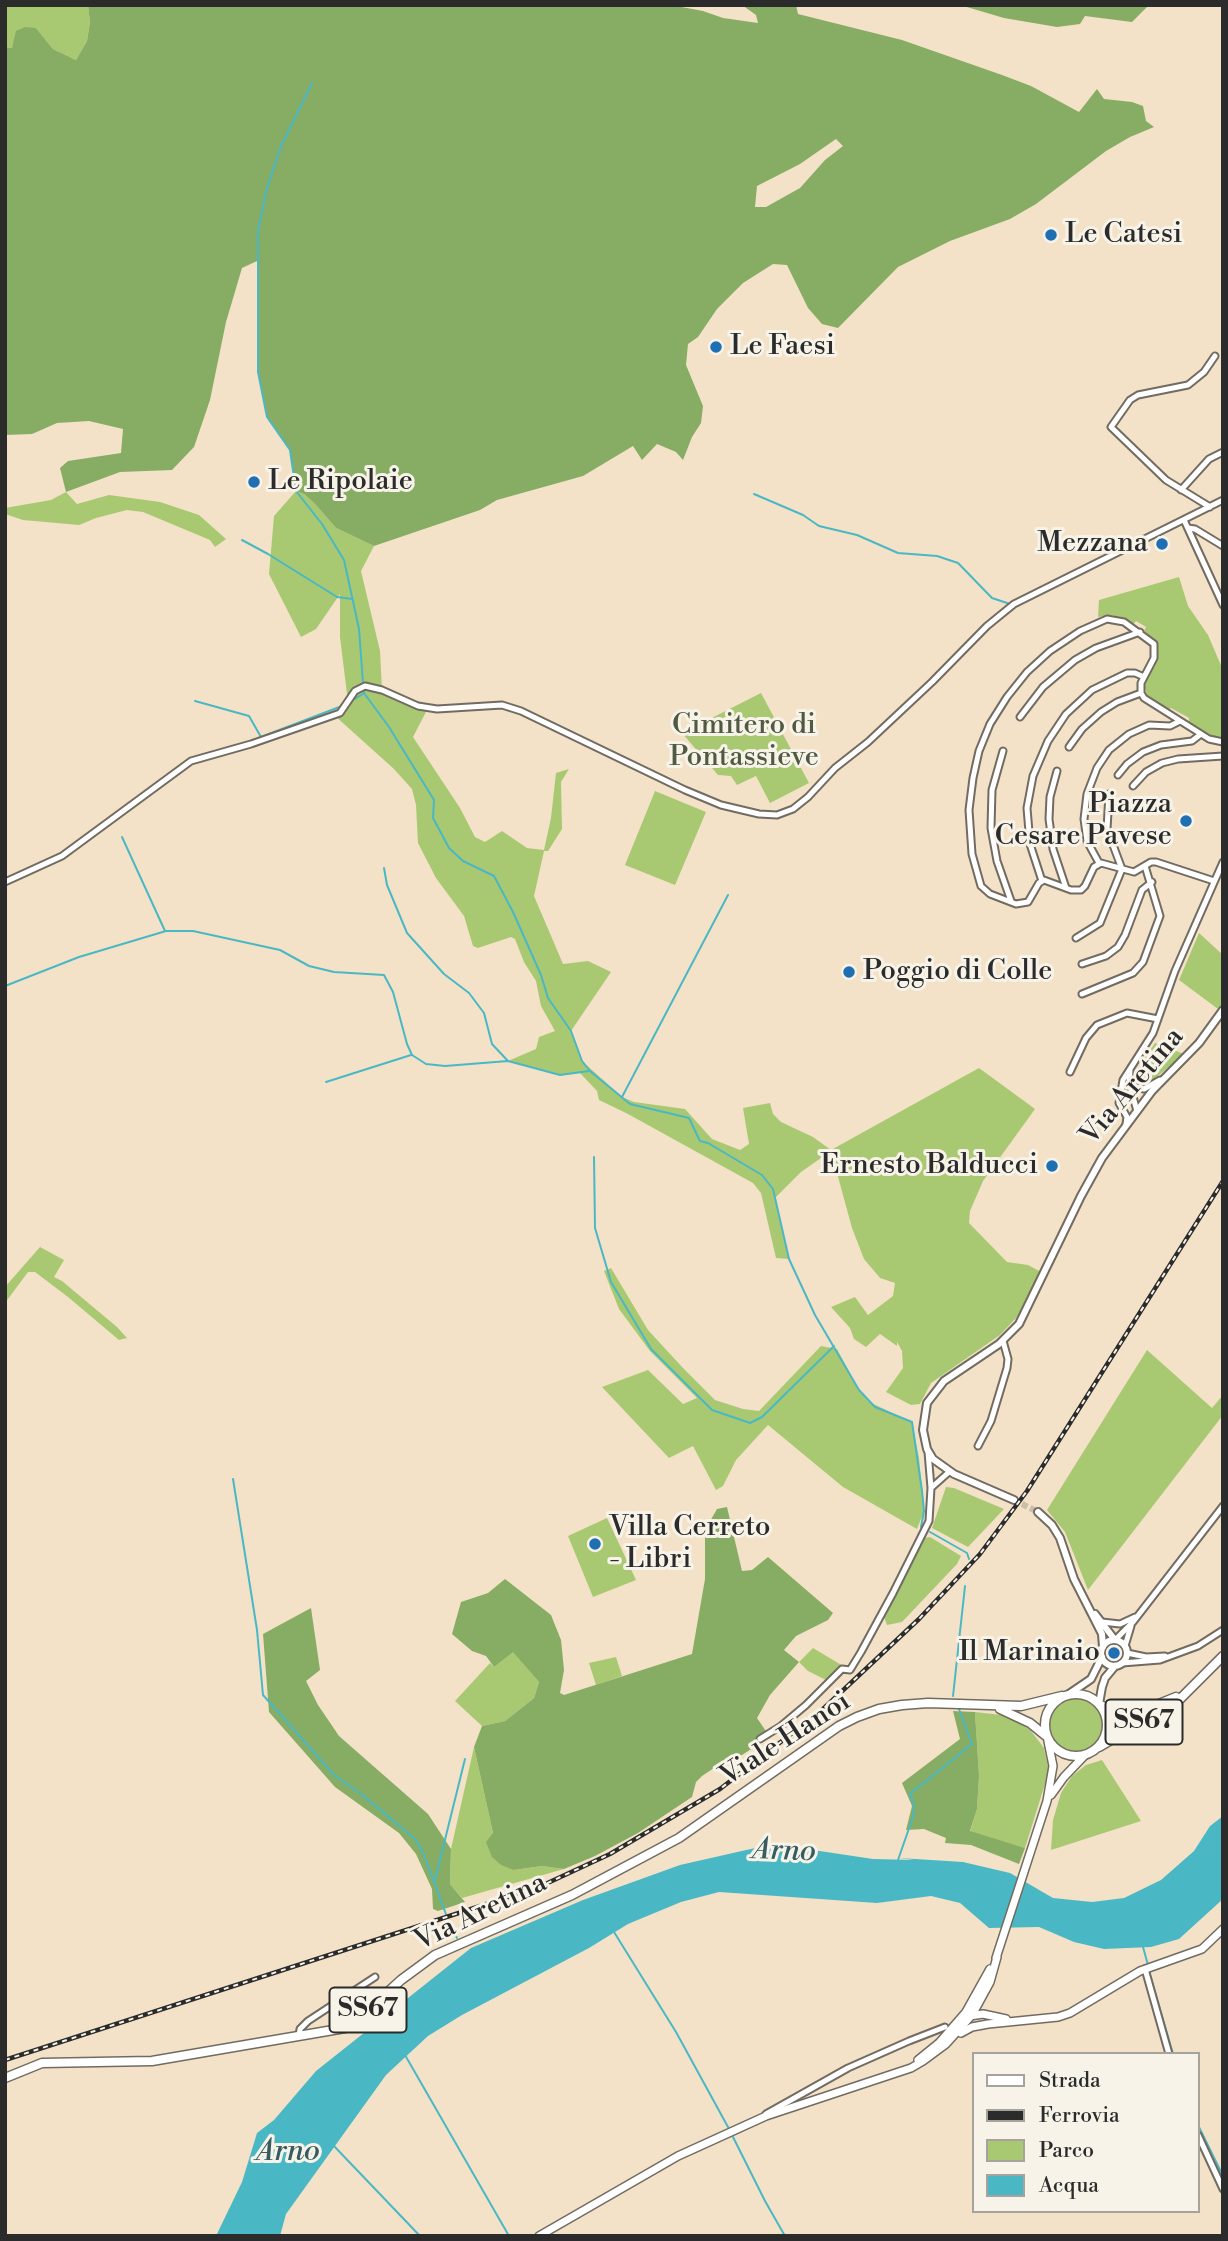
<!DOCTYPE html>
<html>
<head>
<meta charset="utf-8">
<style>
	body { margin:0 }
	#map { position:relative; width:1228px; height:2241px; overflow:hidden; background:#f3e2c8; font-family:"Libre Bodoni",serif }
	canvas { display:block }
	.frame { position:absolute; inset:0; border:7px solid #2b2b2b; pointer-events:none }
	.legend { position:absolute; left:972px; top:2052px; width:228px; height:161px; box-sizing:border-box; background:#f7f3e8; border:2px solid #a5a39c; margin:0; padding:9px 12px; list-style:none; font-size:21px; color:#2b2b2b }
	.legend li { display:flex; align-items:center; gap:14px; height:35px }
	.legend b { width:35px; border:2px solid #a5a39c }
</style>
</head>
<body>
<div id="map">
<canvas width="1228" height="2241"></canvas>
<div class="frame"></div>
<ul class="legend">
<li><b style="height:9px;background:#fff"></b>Strada</li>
<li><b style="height:9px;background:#2b2b2b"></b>Ferrovia</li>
<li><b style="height:19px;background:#a8c971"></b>Parco</li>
<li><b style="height:19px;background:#4ab8c4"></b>Acqua</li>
</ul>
</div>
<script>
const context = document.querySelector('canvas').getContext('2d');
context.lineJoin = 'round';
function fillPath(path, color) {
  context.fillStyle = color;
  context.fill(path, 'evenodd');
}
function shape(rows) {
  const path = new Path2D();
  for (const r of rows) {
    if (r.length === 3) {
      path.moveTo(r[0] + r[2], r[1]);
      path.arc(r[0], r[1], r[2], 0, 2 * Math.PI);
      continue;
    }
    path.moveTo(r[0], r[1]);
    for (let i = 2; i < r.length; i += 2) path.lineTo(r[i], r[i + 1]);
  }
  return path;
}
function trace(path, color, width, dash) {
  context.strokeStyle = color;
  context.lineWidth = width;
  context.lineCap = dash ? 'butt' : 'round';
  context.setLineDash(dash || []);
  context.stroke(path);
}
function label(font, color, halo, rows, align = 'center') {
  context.font = font + ' "Libre Bodoni",serif';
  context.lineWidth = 6;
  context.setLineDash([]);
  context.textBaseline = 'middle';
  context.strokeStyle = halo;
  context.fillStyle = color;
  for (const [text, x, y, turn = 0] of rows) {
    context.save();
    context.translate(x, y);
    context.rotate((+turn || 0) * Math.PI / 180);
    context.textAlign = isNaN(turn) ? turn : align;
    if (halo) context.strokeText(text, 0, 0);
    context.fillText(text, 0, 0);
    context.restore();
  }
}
const green = shape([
	[5,5,88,5,90,22,87,41,76,60,53,49,36,28,16,38,12,48,5,47],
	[296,491,304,494,315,504,336,528,374,546,361,571,380,651,382,690,428,708,413,737,460,808,475,837,485,842,502,831,527,848,544,850,551,818,556,773,569,769,561,782,562,829,548,851,544,851,534,896,563,964,588,961,611,972,571,1031,582,1061,622,1097,634,1102,685,1109,712,1139,740,1150,749,1144,743,1108,770,1103,773,1114,781,1122,813,1137,831,1150,979,1068,1035,1109,983,1181,970,1211,969,1223,1007,1262,1028,1265,1041,1272,1030,1296,1016,1318,1000,1335,931,1383,920,1404,911,1405,886,1392,903,1368,902,1351,897,1342,897,1346,880,1334,866,1347,854,1339,850,1328,831,1307,855,1297,868,1315,893,1296,895,1283,880,1278,864,1259,852,1228,831,1151,801,1172,775,1198,789,1259,776,1258,761,1193,753,1183,628,1114,599,1100,597,1091,580,1073,560,1075,508,1061,536,1049,539,1037,555,1031,541,1006,536,981,524,962,515,939,511,937,478,948,473,946,464,916,436,878,418,843,416,805,412,789,394,769,334,715,348,702,340,637,340,594,316,629,301,637,269,574,274,516],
	[66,492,77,504,109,495,160,502,199,515,226,539,215,547,210,540,143,512,127,510,96,518,79,525,23,520,5,514,5,508,51,500],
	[1179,577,1188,606,1208,635,1223,670,1223,738,1210,735,1189,722,1189,718,1171,708,1167,710,1147,696,1144,684,1158,654,1156,642,1144,631,1146,627,1136,621,1133,625,1112,615,1098,617,1099,600],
	[761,693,809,783,770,803,756,776,737,785,731,776,718,775,682,733],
	[655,791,706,812,675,885,625,865],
	[1199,933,1223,955,1223,1003,1218,1009,1179,980],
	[1155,1043,1184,1054,1146,1086,1134,1084,1133,1076],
	[40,1247,64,1260,54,1277,62,1281,117,1327,127,1338,119,1340,68,1297,35,1272,28,1272,5,1303,5,1287],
	[611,1268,648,1330,683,1368,715,1400,743,1409,759,1411,821,1346,837,1349,859,1390,869,1402,912,1422,919,1458,924,1511,917,1529,843,1487,768,1425,736,1460,723,1486,716,1490,693,1446,669,1458,602,1387,648,1370,683,1404,697,1398,650,1351,619,1309,604,1271],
	[1147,1350,1212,1408,1223,1395,1223,1415,1088,1590,1065,1532,1047,1510],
	[946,1487,954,1488,1004,1509,968,1547,932,1528],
	[607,1518,636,1580,593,1597,568,1536],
	[930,1537,961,1556,957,1564,902,1622,887,1625,884,1617,925,1538],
	[813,1648,843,1666,830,1682,808,1671,799,1662],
	[513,1651,539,1682,534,1698,505,1721,482,1726,455,1701,490,1663,494,1667],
	[616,1657,622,1676,596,1685,589,1663],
	[1076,1725,26],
	[975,1712,1011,1716,1031,1731,1044,1748,1049,1771,1025,1848,970,1832,977,1809,979,1776],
	[474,1747,493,1833,514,1870,542,1866,564,1869,462,1898,450,1884,451,1849],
	[1102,1760,1141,1821,1051,1850,1053,1820,1061,1793,1072,1776,1086,1765]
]);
const forest = shape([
	[88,5,671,5,703,11,723,18,758,23,756,15,742,5,796,5,798,14,902,40,1002,75,1031,86,1079,112,1097,89,1104,99,1132,102,1143,106,1146,121,1154,127,1130,137,1106,151,1036,204,1010,219,950,241,898,267,838,328,822,324,808,308,787,265,773,264,743,283,717,309,698,337,688,344,686,365,703,406,701,423,692,437,683,460,676,452,657,444,642,460,633,446,583,476,497,500,480,510,374,546,336,528,315,504,304,494,296,491,290,450,267,417,258,372,257,261,242,268,226,322,210,400,194,447,172,470,120,472,66,492,60,468,68,461,121,453,123,429,89,421,57,423,32,434,5,435,5,47,12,48,16,31,25,27,36,28,53,49,76,60,87,41,90,22],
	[836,139,843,146,825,160,800,188,766,207,755,207,757,186,800,164],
	[960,5,1149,5,1132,22,1085,16,1080,24,1057,27,1004,18],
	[727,1507,742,1571,752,1570,768,1557,833,1613,828,1620,796,1636,784,1650,799,1662,770,1695,757,1718,770,1737,731,1762,714,1768,702,1776,696,1782,692,1797,638,1833,595,1856,564,1869,542,1866,514,1870,501,1865,492,1857,486,1842,493,1833,474,1747,482,1726,505,1721,534,1698,539,1682,513,1652,494,1667,486,1656,472,1651,452,1634,461,1602,488,1593,505,1579,551,1615,561,1640,564,1670,560,1693,564,1695,692,1654,705,1579,705,1530,717,1509],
	[311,1608,320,1670,306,1681,318,1705,339,1736,428,1814,451,1849,450,1884,465,1902,438,1911,433,1909,432,1889,416,1854,399,1833,335,1787,269,1712,263,1634],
	[953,1711,975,1712,979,1776,977,1809,970,1831,1025,1848,1019,1864,971,1845,945,1843,946,1838,924,1829,906,1830,912,1806,902,1783,960,1739]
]);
const water = shape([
	[1223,1816,1223,1899,1179,1939,1151,1947,1104,1949,1074,1942,1039,1927,989,1928,960,1903,931,1896,877,1903,719,1892,681,1902,628,1924,589,1948,462,2015,428,2036,386,2075,286,2214,280,2236,216,2236,242,2182,257,2133,274,2120,316,2071,471,1948,583,1900,680,1865,755,1848,813,1850,873,1859,914,1860,899,1858,963,1862,1010,1873,1053,1898,1092,1902,1124,1898,1161,1880,1194,1851,1210,1826]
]);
const stream = shape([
	[312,83,281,146,267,188,258,231,258,372,267,417,290,450,296,491,322,524,344,560,359,629,363,683],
	[754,494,803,515,819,526,857,535,898,553,937,556,958,563,992,598,1010,604],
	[242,540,268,554,337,597,352,599],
	[364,688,364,693,389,727,434,800,433,818,449,848,463,861,494,876,513,912,541,975,548,998,571,1031,582,1061,590,1071,630,1104,689,1118,700,1141,708,1143,762,1175,773,1189,789,1259,815,1315,859,1390,875,1407,912,1422,922,1491,924,1511,921,1527],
	[353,700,363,694],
	[195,701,249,716,261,737,342,706],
	[122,837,165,931],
	[384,868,387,885,407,933,444,974,469,993,484,1013,492,1044,507,1060],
	[5,986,79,957,166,931,193,931,280,950,309,966,334,972,384,975,393,992,407,1044,412,1055,426,1064,445,1066,508,1061,560,1075,589,1071],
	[326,1082,411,1055],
	[622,1097,728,895],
	[594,1157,595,1228,611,1282,651,1349,712,1410,750,1423,762,1417,834,1346],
	[233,1479,257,1630,263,1695,334,1775,360,1793,415,1839,423,1852,447,1917],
	[930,1532,967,1553,969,1559],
	[953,1696,965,1586],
	[898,1860,913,1817,914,1805,910,1794,972,1744,959,1709],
	[435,1880,465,1759],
	[450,1924,457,1938],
	[614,1932,676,2032,728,2127],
	[1143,1947,1148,1965],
	[1149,1971,1173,2054],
	[405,2055,509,2236],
	[1198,2125,1223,2176],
	[733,2137,765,2201,785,2236],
	[333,2145,420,2236]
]);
const tertiaryTunnel = shape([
	[1014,1500,1038,1512]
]);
const minor = shape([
	[1181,490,1209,459,1223,452],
	[1210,507,1166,480,1111,427,1130,400,1138,395,1188,385,1204,372,1215,356],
	[1184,520,1223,605],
	[1188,528,1195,529,1223,546],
	[1020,717,1043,687,1075,660,1096,648,1140,632],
	[1069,747,1082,729,1101,712,1117,702,1141,693],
	[1003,751,992,790,991,828,997,861,1011,901],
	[1057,771,1050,797,1049,819,1053,849,1066,888],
	[1118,775,1127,764,1143,752,1161,745,1192,741,1201,734],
	[1133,786,1146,772,1162,763,1178,759,1223,756],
	[1099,863,1087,841,1084,819,1087,794,1097,768,1109,750,1129,734,1149,725,1170,726,1180,721],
	[1042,881,1030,844,1027,808,1033,776,1048,741,1066,714,1092,690,1127,673,1135,673,1144,677],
	[1214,881,1156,862,1151,862,1134,872,1101,863,1094,867,1085,886,1081,890,1071,890,1044,880,1039,883,1028,902,1016,904,990,894,981,886,972,854,969,810,973,778,979,751,990,724,1007,697,1027,672,1050,651,1080,631,1107,619,1124,622,1154,644,1154,658,1141,683,1141,693,1144,698,1209,739,1223,742],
	[5,882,62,856,191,761,251,744,340,713,355,691,365,686,382,690,418,706,437,709,502,705,521,711,685,790,721,805,759,814,777,815,793,809,808,797,835,768,868,742,932,682,987,626,1014,604,1223,500],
	[1076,938,1100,923,1122,869,1107,829,1109,794],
	[1082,964,1106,956,1118,947,1125,935,1142,890,1152,882],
	[1082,994,1133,973,1143,962,1160,916,1145,866],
	[1130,1070,1129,1083,1137,1111],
	[1070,1072,1086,1038,1097,1025,1127,1013,1158,1019],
	[1131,1086,1144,1089,1160,1080],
	[1126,1124,1127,1117,1119,1103,1123,1080,1153,1033,1175,971,1223,862],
	[978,1446,991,1421,1007,1368,1008,1359,1003,1341],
	[931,1488,949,1472],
	[1102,1622,1120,1624,1135,1617],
	[1115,1640,1133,1622,1223,1506],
	[1125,1646,1131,1626],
	[1127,1653,1146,1657,1165,1656],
	[1122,1663,1160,1660,1198,1646,1223,1630],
	[760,1739,781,1726,806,1705,842,1669,850,1670,861,1652,893,1593,929,1521,931,1488,928,1452],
	[1145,1969,1169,2054],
	[299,2036,300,2029,308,2021,375,1977],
	[766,2114,848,2068,909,2041,945,2027],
	[1198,2135,1223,2189]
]);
const tertiary = shape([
	[1014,1500,954,1474,933,1459,927,1449,923,1430,927,1403,944,1381,999,1344,1019,1324,1081,1196,1102,1158,1152,1091,1199,1043,1223,1010],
	[1038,1512,1052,1525,1060,1538,1074,1579,1102,1634,1103,1647],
	[1095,1614,1115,1640],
	[1114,1653,13],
	[1069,1694,1091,1679,1102,1657],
	[1099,1704,1102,1687,1105,1678,1115,1666]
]);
const secondary = shape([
	[1051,1795,1064,1777,1085,1755],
	[996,1958,1047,1801,1053,1766,1048,1741],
	[970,2016,983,2014,1006,2019],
	[961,2033,972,2027,988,2024,1058,2017,1070,2013,1140,1971,1202,1949,1223,1929],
	[918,2060,939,2043,966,2012,990,1969],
	[539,2236,678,2156,766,2116,911,2068,923,2061,946,2044,972,2015,990,1982,997,1957]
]);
const primary = shape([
	[1076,1725,31],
	[1100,1705,1115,1711,1132,1712,1144,1710,1176,1697],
	[1000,1709,1030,1723,1046,1736],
	[1099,1747,1179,1700,1223,1656],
	[5,2078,42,2063,152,2061,345,2028,355,2022,401,1980,435,1955,572,1895,679,1838,839,1726,857,1717,879,1709,902,1705,928,1703,1021,1706,1062,1696]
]);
const rail = shape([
	[5,2060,539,1887,610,1854,720,1789,822,1710,919,1619,980,1554,1027,1491,1223,1181]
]);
const markers = [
	[1051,235,7,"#1f6fb2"],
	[716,347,7,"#1f6fb2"],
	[254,482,7,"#1f6fb2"],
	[1162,544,7,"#1f6fb2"],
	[1186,821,7,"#1f6fb2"],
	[849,972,7,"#1f6fb2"],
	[1052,1166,7,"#1f6fb2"],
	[595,1544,7,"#1f6fb2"],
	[1114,1653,7,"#1f6fb2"]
];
const shields = [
	[1144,1722,77],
	[368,2010,77]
];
const shieldNames = [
	["SS67",1144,1722],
	["SS67",368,2010]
];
const poiNames = [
	["Le Catesi",1065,235],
	["Le Faesi",730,347],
	["Le Ripolaie",268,482],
	["Mezzana",1148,544,"right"],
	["Piazza",1172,805,"right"],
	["Cesare Pavese",1172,837,"right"],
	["Poggio di Colle",863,972],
	["Ernesto Balducci",1038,1166,"right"],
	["Villa Cerreto",609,1528],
	["- Libri",609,1560],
	["Il Marinaio",1100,1653,"right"]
];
const parkNames = [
	["Cimitero di",744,726],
	["Pontassieve",744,758]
];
const streetNames = [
	["Via Aretina",1133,1087,-50],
	["Viale Hanoi",786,1740,-33],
	["Via Aretina",481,1913,-26]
];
const waterNames = [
	["Arno",784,1852,2],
	["Arno",288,2153]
];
fillPath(green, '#a8c971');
fillPath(forest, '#86ad63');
fillPath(water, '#4ab8c4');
trace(stream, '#4ab8c4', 2);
trace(tertiaryTunnel, '#cbbda9', 6, [6, 3]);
trace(minor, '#716b62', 9);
trace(tertiary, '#716b62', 10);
trace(secondary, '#716b62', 10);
trace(primary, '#716b62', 11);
trace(minor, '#fff', 5);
trace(tertiary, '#fff', 6);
trace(secondary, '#fff', 7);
trace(primary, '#fff', 8);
trace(rail, '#2b2b2b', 4.5);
trace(rail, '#f7f3e8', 2, [5]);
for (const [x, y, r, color] of markers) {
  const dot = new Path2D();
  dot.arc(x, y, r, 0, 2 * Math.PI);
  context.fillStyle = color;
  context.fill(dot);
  trace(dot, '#f7f3e8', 2.5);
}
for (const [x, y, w] of shields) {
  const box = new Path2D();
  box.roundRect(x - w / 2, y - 22.5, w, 45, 5);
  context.fillStyle = '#f7f3e8';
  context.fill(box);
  trace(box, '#2b2b2b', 2);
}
label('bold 26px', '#2b2b2b', null, shieldNames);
label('28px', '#2b2b2b', '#f7f3e8', poiNames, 'left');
label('28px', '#505a40', '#f7f3e8', parkNames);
label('28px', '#2b2b2b', '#f7f3e8', streetNames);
label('italic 30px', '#365c61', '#f7f3e8', waterNames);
</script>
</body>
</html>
